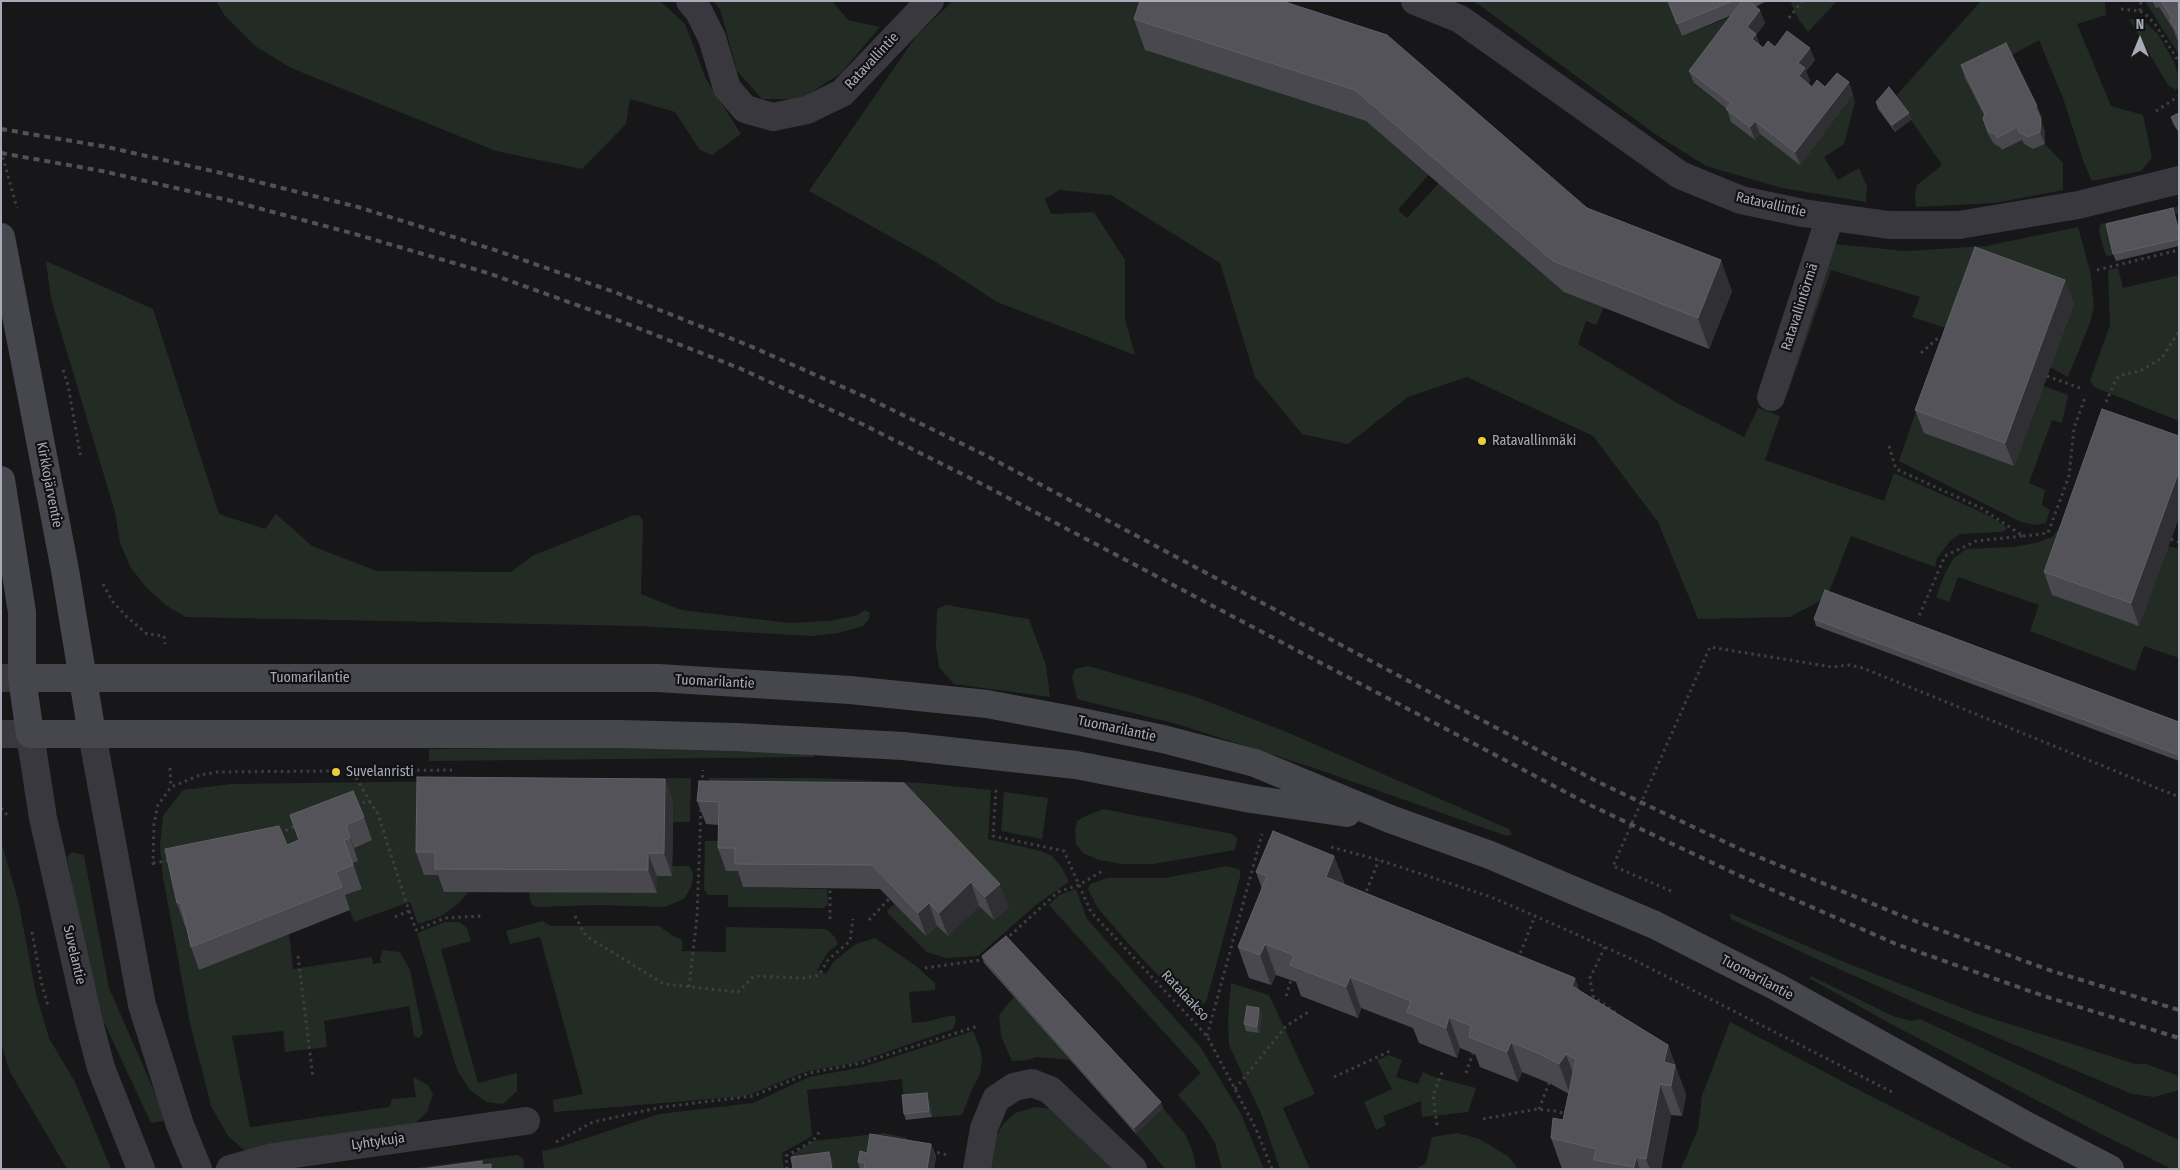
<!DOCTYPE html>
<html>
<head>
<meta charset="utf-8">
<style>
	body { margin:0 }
	#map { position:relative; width:2180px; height:1170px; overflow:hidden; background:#171719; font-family:"Fira Sans Condensed",sans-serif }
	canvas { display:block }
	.frame { position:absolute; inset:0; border:2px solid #aaabb8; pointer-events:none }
	.north { position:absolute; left:2115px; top:15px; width:50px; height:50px; -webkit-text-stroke:4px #121214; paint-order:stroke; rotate:0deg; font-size:14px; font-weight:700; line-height:20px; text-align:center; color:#aaabb8 }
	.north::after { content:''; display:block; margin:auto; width:18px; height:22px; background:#aaabb8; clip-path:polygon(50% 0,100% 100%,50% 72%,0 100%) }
</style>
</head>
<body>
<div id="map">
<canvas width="2180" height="1170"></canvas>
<div class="frame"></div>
<div class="north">N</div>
</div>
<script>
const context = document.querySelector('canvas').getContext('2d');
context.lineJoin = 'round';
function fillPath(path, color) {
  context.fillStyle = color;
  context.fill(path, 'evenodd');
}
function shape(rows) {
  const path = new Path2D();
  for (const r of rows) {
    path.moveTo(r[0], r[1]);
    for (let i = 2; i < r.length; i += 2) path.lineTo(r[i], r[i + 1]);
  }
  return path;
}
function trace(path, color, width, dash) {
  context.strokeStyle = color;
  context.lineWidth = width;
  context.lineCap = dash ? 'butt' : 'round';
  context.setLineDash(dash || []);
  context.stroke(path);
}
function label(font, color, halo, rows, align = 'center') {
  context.font = font + ' "Fira Sans Condensed",sans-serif';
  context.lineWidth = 4.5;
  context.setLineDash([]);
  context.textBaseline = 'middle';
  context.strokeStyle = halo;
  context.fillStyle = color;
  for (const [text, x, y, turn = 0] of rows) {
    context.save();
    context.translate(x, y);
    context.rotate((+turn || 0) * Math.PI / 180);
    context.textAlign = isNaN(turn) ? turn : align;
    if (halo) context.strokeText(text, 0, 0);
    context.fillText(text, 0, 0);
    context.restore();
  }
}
const green = shape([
	[216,1,660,1,685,24,706,79,741,134,712,155,700,150,675,112,630,99,626,124,582,169,496,151,291,68,255,46,225,16],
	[713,1,832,1,848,20,880,27,841,73,801,99,762,99,737,71,720,9],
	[953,1,1161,1,1146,50,1366,121,1429,174,1398,210,1407,218,1439,183,1604,307,1596,325,1586,321,1578,344,1677,403,1744,437,1758,408,1780,416,1765,460,1884,501,1894,473,1990,516,2005,526,2007,529,2002,532,1960,534,1950,541,1937,558,1935,567,1851,536,1827,597,1790,617,1698,619,1658,522,1593,436,1467,377,1408,397,1348,444,1302,434,1255,377,1220,263,1111,195,1059,190,1045,199,1051,214,1094,212,1125,260,1125,319,1135,355,997,302,934,261,809,191,917,35],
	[1471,1,1668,1,1682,36,1748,10,1694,84,1735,115,1731,122,1755,140,1760,134,1800,164,1853,94,1855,102,1844,144,1824,157,1838,180,1859,168,1867,187,1866,202,1782,188,1706,166,1655,134,1478,4],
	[1790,1,1837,1,1808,32,1799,20],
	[1981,1,2105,1,2106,15,2077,24,2111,106,2143,115,2152,158,2141,171,2092,181,2084,163,2063,98,2039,40,2010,56,1990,126,2002,150,2022,140,2024,144,2033,149,2045,144,2063,163,2063,190,1995,203,1916,207,1915,196,1917,185,1942,165,1895,97],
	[2145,1,2152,1,2159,7,2179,38,2179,55],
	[2129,19,2143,20,2158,34,2174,62,2179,78,2179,86,2176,90,2168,85],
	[2179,206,2179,213,2108,231,2114,255,2106,256,2099,232,2100,224],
	[2078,227,2091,275,2094,307,2090,323,2068,377,2050,367,2073,303,1961,333,1912,317,1920,297,1831,270,1788,392,1784,387,1834,244,1906,251,1986,246],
	[46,261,153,309,219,514,265,529,276,514,312,546,377,571,511,572,532,556,634,515,640,516,643,521,641,594,681,610,790,623,829,621,858,615,865,610,870,613,869,619,863,626,838,633,812,636,637,626,186,617,167,606,147,588,131,568,120,543,115,512,51,299],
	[2118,268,2123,288,2179,275,2179,421,2094,387,2090,380,2110,325,2108,270],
	[1936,353,1951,358,2013,466,2043,386,2068,395,2062,423,2052,420,2029,483,2045,490,2042,505,2050,510,2046,523,2036,525,2021,522,1899,461],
	[2060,527,2139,626,2168,546,2179,549,2179,658,2144,646,2135,671,2030,631,2039,605,1958,577,1949,602,1936,597,1945,573,1954,558,1966,549,2012,547,2036,543,2052,537],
	[946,605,1029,619,1046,665,1050,697,954,684,939,667,936,646,937,609],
	[1088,666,1196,697,1289,733,1509,829,1512,834,1507,836,1317,769,1177,724,1077,699,1072,677,1075,669],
	[642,746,813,753,814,757,429,761,429,749],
	[691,778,690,822,673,822,673,802,444,875,468,892,458,904,441,916,418,924,410,902,354,922,344,895,362,888,353,863,358,861,307,863,189,926,199,969,289,934,293,969,372,957,373,964,381,963,380,958,383,950,400,952,410,970,423,1033,419,1038,414,1036,409,1006,324,1021,327,1047,285,1052,283,1031,232,1036,250,1127,389,1107,392,1099,416,1097,413,1077,428,1085,433,1094,427,1112,414,1124,245,1151,228,1136,211,1106,190,1023,163,878,160,846,163,816,183,790,231,784],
	[709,778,815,778,922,783,991,790,988,839,1041,851,1052,856,1062,868,1069,882,1037,904,978,956,945,958,927,952,888,914,887,910,895,904,937,926,948,936,979,905,1009,907,707,804],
	[1004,792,1048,798,1042,839,1001,831],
	[1103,809,1232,834,1237,838,1235,850,1153,864,1122,864,1099,860,1083,853,1076,844,1075,829,1077,821,1086,816],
	[1,841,18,900,36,994,49,1038,75,1082,111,1169,67,1169,10,1072,1,1044],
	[705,841,727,841,744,872,744,887,827,889,828,904,823,908,728,907,728,895,708,895,704,890],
	[72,852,84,855,109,988,166,1118,165,1121,151,1123,103,1020,83,941,67,857],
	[672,866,689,866,693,873,692,885,684,899,665,907,598,905,536,907,531,904,529,892,656,893,657,876,672,876],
	[1227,866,1240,870,1240,877,1206,1002,1199,1006,1190,1005,1180,999,1127,942,1097,907,1088,889,1090,884,1107,878,1165,878],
	[1076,889,1087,919,1201,1048,1241,1114,1264,1169,1222,1169,1215,1143,1203,1124,1178,1095,1201,1073,1049,905,1059,895],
	[1729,913,1849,964,1978,1014,2135,1064,2146,1064,2179,1076,2179,1090,2154,1097,2132,1094,1929,1009,1821,961,1731,919],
	[542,921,551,926,659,926,673,936,681,939,683,946,681,951,726,952,726,927,826,929,835,937,838,944,827,953,817,971,826,974,834,961,856,944,875,938,916,966,935,983,935,990,909,992,912,1023,929,1021,948,1016,955,1016,956,1021,953,1029,855,1063,808,1071,746,1096,554,1112,553,1100,583,1094,540,937,510,944,506,931],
	[445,922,459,922,467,928,471,941,441,949,478,1083,517,1073,517,1091,503,1104,486,1102,470,1090,457,1070,417,933],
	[1811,976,1893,1016,1911,1021,1920,1019,2179,1140,2179,1169,2172,1169,2105,1136,1891,1024,1809,978],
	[1231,983,1269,995,1315,1094,1283,1108,1310,1169,1280,1169,1262,1116,1229,1045,1228,1022],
	[1014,997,1070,1060,1036,1057,1028,1060,1012,1061,1001,1036,999,1015],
	[1730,1022,1853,1087,2014,1169,1681,1169,1698,1129,1702,1096],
	[973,1031,980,1048,982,1061,980,1075,972,1089,962,1115,932,1117,929,1099,904,1102,902,1079,807,1090,812,1136,782,1153,784,1169,544,1169,542,1151,560,1147,659,1114,753,1103,809,1077,863,1067],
	[1389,1055,1402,1060,1396,1077,1418,1084,1423,1072,1434,1077,1476,1088,1468,1112,1422,1117,1421,1101,1383,1116,1386,1125,1376,1130,1364,1102,1392,1089,1377,1060],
	[1035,1107,1053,1109,1116,1169,989,1169,994,1141,1003,1124,1015,1113],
	[1163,1108,1185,1134,1193,1152,1196,1169,1165,1169,1136,1134],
	[884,1133,907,1138,905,1151,863,1169,833,1169,831,1158,793,1163,792,1155,813,1141],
	[1458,1133,1479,1139,1508,1156,1518,1169,1415,1169,1426,1163,1432,1137],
	[517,1155,523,1158,524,1169,406,1169]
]);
const path = shape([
	[2121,9,2140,11,2146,15,2155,24,2179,62],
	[2140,11,2141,1],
	[1789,18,1802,1],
	[2156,111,2179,96],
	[1,151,17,208],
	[2097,270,2179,250],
	[1921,353,1938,338,1944,340],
	[63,370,68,385,81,459],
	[2047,376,2080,388],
	[2106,402,2116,379,2121,375,2140,371,2162,358,2179,331],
	[1889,446,1896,469,1981,508,2023,536,1976,541,1945,556,1919,616],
	[2023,536,2048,533,2069,476,2074,428,2086,395],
	[2171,539,2179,542],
	[103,584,113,602,127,617,147,634,164,636,165,644],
	[170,768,171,787],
	[353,772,370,802],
	[702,784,703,770],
	[996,790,993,836,1064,851,1091,912,1207,1036,1256,1129,1272,1169],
	[356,803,370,802,378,814,409,911,395,917],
	[1,808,8,816],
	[280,834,296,825],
	[1331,847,1379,860,1491,897,1535,916,1636,961,1892,1092],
	[153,863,172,860],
	[153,865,154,824,158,805,171,787,200,775,218,772,452,770],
	[1671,891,1613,866,1710,647,1832,667,1849,665,1863,668,2179,797],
	[1364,897,1379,860],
	[409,911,416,930,445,918,482,916],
	[575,916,586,936,664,984,738,992,754,976,805,978,819,975,828,960,850,941,853,919],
	[830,919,830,889],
	[869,920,890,898],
	[32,932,41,981,48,1006],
	[1005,940,1058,892,1079,885,1104,870],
	[1605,947,1590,978,1593,996,1617,1014],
	[298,956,313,1078],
	[1518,959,1535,916],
	[925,968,981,960,985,957],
	[689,987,697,917,701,808],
	[1286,996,1291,980],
	[1207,1036,1262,834],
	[1466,1073,1473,1053],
	[1334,1077,1390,1051],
	[1235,1089,1286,1026,1310,1011],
	[1539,1109,1549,1083],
	[1483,1119,1537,1109,1555,1111,1569,1115],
	[1437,1125,1433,1095,1443,1070],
	[556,1142,593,1122,662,1107,753,1096,809,1073,862,1063,978,1026],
	[931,1151,947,1155],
	[787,1169,786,1156,813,1141,820,1131]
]);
const minor = shape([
	[690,1,699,12,712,38,727,88,745,109,773,117,807,110,842,93,930,1],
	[1415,1,1460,19,1680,175,1741,200,1803,213,1889,225,1959,225,2078,205,2179,180],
	[1771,397,1830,217],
	[230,1169,273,1157,526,1121],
	[977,1169,984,1128,996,1099,1014,1087,1032,1083,1050,1090,1133,1169]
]);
const tertiary = shape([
	[1,678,22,678],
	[1,734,30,734,43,818,89,1022,101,1068,141,1169],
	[92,734,142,1005,180,1125,198,1169]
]);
const secondary = shape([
	[1,237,65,570,92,734],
	[1,480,22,612,22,678,30,734,620,734,736,737,903,746,1076,765,1251,799,1347,813],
	[22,678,658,678,850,690,987,704,1077,721,1163,739,1255,763,1390,819,1490,855,1655,925,1777,987,2029,1127,2110,1169]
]);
const rail = shape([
	[1,129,107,147,230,175,358,207,498,251,617,293,750,346,870,399,987,456,1596,781,1742,850,1907,918,2052,971,2179,1010],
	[1,153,102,171,228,200,355,234,491,274,610,317,739,368,862,424,978,482,1590,805,1736,874,1896,944,2044,996,2179,1038]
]);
const wall = shape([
	[1282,1,1587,208,1732,291,1709,349,1564,292,1366,121,1145,50,1134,19],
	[1668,1,1767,1,1755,7,1765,23,1756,35,1760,45,1763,48,1775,47,1815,60,1806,71,1810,81,1808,83,1812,87,1825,87,1853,94,1800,165,1760,134,1755,140,1731,122,1727,109,1694,83,1689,71,1730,16,1682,36],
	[2152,1,2179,1,2179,44,2173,29,2159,7,2156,8],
	[1961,65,2037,106,2042,119,2040,119,2045,132,2045,144,2033,149,2024,144,2022,140,2002,150,2000,147,1994,144,1987,132,1983,119,1984,115,1965,78],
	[1876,102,1912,119,1895,132,1878,109],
	[2179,113,2179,133,2173,124,2171,117],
	[2173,208,2179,230,2179,246,2116,261,2113,254],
	[2074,303,2014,466,1924,433,1915,410],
	[2179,436,2179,517,2139,626,2052,595,2044,572],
	[1814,619,2179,722,2179,761,1816,626],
	[665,779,673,802,672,876,657,876,657,893,444,892,438,875,424,875,416,852],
	[904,783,1009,907,994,920,979,906,948,936,937,926,926,936,880,889,743,887,738,871,726,871,718,848,718,825,706,824,697,801],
	[364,817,372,840,354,848,358,861,353,863,362,889,345,895,350,910,199,970,191,947,186,926,185,926,177,903,287,845],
	[1334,856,1345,885,1575,978,1579,990,1668,1045,1686,1095,1682,1116,1671,1115,1661,1169,1562,1169,1551,1138,1563,1120,1569,1094,1551,1084,1522,1072,1518,1082,1480,1067,1475,1054,1460,1048,1457,1058,1419,1043,1413,1028,1361,1008,1358,1018,1301,996,1296,982,1276,975,1271,985,1249,978,1238,947,1262,889,1256,872],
	[982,956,1163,1108,1136,1134,984,963],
	[1262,1014,1259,1033,1246,1031,1244,1024],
	[929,1099,932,1117,906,1120,904,1114],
	[931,1144,936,1156,934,1169,860,1169,858,1162,867,1153]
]);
const shadedWall = shape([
	[1760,10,1765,23,1756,35,1760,46,1756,51,1747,27],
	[1810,48,1815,60,1806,71,1810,81,1803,89,1799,76,1798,63],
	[1849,82,1853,94,1800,165,1795,152],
	[1909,113,1912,119,1895,132,1892,125],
	[2041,120,2045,132,2045,144,2040,132],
	[1755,121,1760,134,1755,140,1750,127],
	[1721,260,1732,291,1709,349,1698,318],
	[2065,280,2074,303,2014,466,2005,443],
	[2179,471,2179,517,2139,626,2131,603],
	[665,779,673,802,672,876,664,853],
	[346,825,354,848,358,861,350,838],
	[648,853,657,876,657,893,648,870],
	[1334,856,1345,887,1326,877],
	[971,882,979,906,948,936,939,913],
	[1000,884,1009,907,994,920,985,897],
	[929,903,937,926,926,936,918,913],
	[1265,944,1276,975,1271,985,1260,955],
	[1350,977,1361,1008,1358,1018,1346,987],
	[1575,978,1586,1009,1572,986],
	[1259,1008,1262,1014,1259,1033,1257,1027],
	[1449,1017,1460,1048,1457,1058,1446,1028],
	[1511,1042,1522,1072,1518,1082,1507,1052],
	[1668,1045,1686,1095,1682,1116,1671,1086,1664,1062],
	[1566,1054,1577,1085,1570,1095,1559,1064],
	[1660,1084,1671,1115,1661,1169,1650,1169,1646,1159],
	[927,1093,929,1099,932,1117,929,1111],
	[1161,1102,1163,1108,1136,1134,1134,1128],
	[931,1144,936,1156,934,1169,927,1169],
	[829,1152,832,1158,833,1169,832,1169],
	[1636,1157,1640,1169,1635,1169,1634,1167]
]);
const building = shape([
	[1140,1,1282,1,1387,35,1587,208,1721,260,1698,318,1553,261,1355,90,1134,19,1140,1],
	[1668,1,1732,1,1677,24,1668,1],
	[1742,1,1748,1,1760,10,1747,27,1756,34,1752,39,1763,48,1768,41,1775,47,1787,31,1810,48,1798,63,1805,68,1799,76,1812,87,1817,80,1825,87,1837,73,1849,82,1795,152,1755,121,1750,127,1726,109,1731,103,1689,71,1742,1],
	[2161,1,2179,1,2179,35,2170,20,2172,18,2161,1],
	[2006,43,2037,106,2034,107,2041,120,2040,132,2028,137,2019,132,2017,127,1997,138,1996,134,1989,132,1983,119,1985,113,1961,65,2006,43],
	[1889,87,1909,113,1892,125,1876,102,1889,87],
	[2179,113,2179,130,2171,117,2179,113],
	[2173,208,2179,233,2179,239,2113,254,2106,224,2173,208],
	[1975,247,2065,280,2005,443,1915,410,1975,247],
	[2102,409,2179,436,2179,471,2131,603,2044,572,2102,409],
	[1825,590,2179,722,2179,755,1814,619,1825,590],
	[417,777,665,779,664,853,648,853,648,870,435,869,435,852,416,852,417,777],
	[699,781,904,783,1000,884,985,897,971,882,939,913,929,903,918,913,872,865,735,864,735,848,718,848,719,802,697,801,699,781],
	[353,791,364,817,346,825,350,838,344,840,353,865,336,872,342,887,191,947,181,903,177,903,165,849,279,826,287,845,299,840,290,815,353,791],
	[1273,831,1334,856,1326,877,1575,978,1572,986,1668,1045,1664,1062,1675,1065,1671,1086,1660,1084,1646,1159,1636,1157,1634,1167,1594,1160,1596,1149,1551,1138,1553,1118,1563,1120,1576,1059,1566,1054,1559,1064,1540,1054,1511,1042,1507,1052,1469,1037,1471,1026,1449,1017,1446,1028,1407,1012,1411,1001,1350,977,1346,987,1290,965,1294,955,1265,944,1260,955,1238,947,1267,876,1256,872,1273,831],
	[1006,936,1161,1102,1134,1128,982,956,1006,936],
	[1247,1006,1259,1008,1257,1027,1244,1024,1247,1006],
	[927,1093,929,1111,904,1114,902,1095,927,1093],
	[870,1134,931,1144,927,1169,864,1169,865,1163,858,1162,860,1151,867,1153,870,1134],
	[829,1152,832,1169,793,1169,791,1157,829,1152],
	[482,1161,482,1165,491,1164,491,1169,422,1169,482,1161]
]);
const markers = [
	[1482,441,5,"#e9cf3e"],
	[336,772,5,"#e9cf3e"]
];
const streetNames = [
	["Ratavallintie",872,61,-47],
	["Ratavallintie",1771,205,13],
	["Ratavallintörmä",1800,307,-72],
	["Kirkkojärventie",49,485,79],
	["Tuomarilantie",310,678],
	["Tuomarilantie",715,682,3],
	["Tuomarilantie",1117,729,12],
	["Suvelantie",74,955,77],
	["Tuomarilantie",1757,978,28],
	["Ratalaakso",1185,996,47],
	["Lyhtykuja",378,1142,-8]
];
const poiNames = [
	["Ratavallinmäki",1492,441],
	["Suvelanristi",346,772]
];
fillPath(green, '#232b25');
trace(path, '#3e3f44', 3, [2.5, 4]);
trace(minor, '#38383e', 28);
trace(tertiary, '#38383e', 28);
trace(secondary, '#46474d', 28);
trace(rail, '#515258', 4, [6, 5]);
fillPath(wall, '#48484e');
fillPath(shadedWall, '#303034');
fillPath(building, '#535359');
trace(building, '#606168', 1);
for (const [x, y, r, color] of markers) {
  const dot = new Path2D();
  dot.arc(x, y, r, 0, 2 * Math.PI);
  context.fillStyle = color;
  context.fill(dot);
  trace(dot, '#121214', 2);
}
label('14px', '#aaabb8', '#121214', streetNames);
label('14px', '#aaabb8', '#121214', poiNames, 'left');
</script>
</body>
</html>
